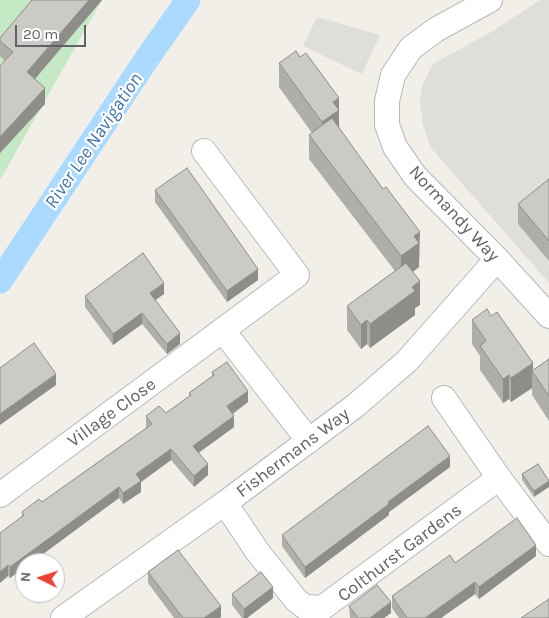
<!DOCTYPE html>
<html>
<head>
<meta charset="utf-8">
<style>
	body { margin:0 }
	#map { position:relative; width:549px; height:618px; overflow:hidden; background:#f1efe8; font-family:Karla,sans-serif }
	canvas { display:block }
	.north { position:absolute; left:15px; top:553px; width:50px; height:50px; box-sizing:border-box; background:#fff; border:1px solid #bfc1c3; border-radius:50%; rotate:274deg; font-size:14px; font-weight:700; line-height:20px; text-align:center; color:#5f6368 }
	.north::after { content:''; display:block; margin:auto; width:18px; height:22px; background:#ea4335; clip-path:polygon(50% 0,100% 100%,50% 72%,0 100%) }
	.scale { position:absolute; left:15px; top:25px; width:71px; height:22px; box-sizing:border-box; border:2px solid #5f6368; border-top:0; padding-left:6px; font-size:15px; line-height:18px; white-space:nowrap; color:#5f6368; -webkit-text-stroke:4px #fff; paint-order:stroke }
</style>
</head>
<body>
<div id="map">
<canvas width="549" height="618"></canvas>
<div class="north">N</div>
<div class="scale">20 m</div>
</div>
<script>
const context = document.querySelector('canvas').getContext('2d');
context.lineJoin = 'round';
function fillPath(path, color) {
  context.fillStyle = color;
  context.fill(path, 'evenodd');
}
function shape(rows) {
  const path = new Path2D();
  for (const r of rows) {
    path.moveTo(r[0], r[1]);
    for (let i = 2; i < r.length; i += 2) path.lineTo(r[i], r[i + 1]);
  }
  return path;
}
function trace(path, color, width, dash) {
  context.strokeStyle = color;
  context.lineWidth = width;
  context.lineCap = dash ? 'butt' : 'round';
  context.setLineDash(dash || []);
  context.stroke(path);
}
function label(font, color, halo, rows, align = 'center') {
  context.font = font + ' Karla,sans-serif';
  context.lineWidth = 4.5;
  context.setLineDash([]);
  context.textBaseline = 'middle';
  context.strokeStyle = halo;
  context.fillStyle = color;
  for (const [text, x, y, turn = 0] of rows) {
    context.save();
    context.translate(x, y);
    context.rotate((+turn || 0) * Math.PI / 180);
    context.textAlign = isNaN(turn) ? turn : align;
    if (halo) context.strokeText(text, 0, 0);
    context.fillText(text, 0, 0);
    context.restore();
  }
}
const industrial = shape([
	[540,0,549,0,549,283,431,148,423,125,420,102,422,86,433,64,491,32],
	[317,17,380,35,362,74,303,46]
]);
const green = shape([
	[0,0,102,0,0,180]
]);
const canal = shape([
	[0,281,146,60,188,0]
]);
const minor = shape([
	[490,0,437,29,411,48,393,75,387,101,387,125,395,147,415,176,497,259,549,316],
	[223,331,309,441],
	[444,398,499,478,549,544],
	[0,495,297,275,204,151],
	[225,503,257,551,296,600,305,607,322,608,499,478],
	[63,618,225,503,355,406,407,361,497,259]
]);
const wall = shape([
	[32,0,102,0,35,79,45,104,0,153,0,66,5,61,0,56,0,38],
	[300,57,339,98,339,127,420,256,419,257,419,267,413,272,420,305,415,308,415,315,370,348,367,344,361,349,347,330,347,306,395,271,309,159,309,135,312,133,279,87,279,63],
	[549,179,549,261,518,224,518,204],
	[155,190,258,280,227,302,155,202],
	[164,294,155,300,180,344,167,354,142,324,113,345,85,307,85,296],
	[472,320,533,370,549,359,549,421,532,395,532,388,511,402,509,399,503,403,480,370,480,356,472,344],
	[212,372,248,402,233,414,234,427,198,453,208,475,194,487,171,460,141,482,141,492,123,504,119,498,25,563,25,567,10,578,8,576,0,583,22,516,22,512,42,502,146,428,146,416,166,413,189,396,189,393,212,376],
	[538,464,534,497,522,480,522,474],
	[450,467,389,512,389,515,305,578,282,546,282,535],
	[536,556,479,599,475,594,441,618,399,618,392,608,392,596,455,563],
	[148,572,221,617,219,618,174,618,148,583],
	[232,594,273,598,247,618,242,618,232,605],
	[349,606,391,613,384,618,350,618]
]);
const shadedWall = shape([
	[89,0,102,0,27,88,27,72],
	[45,88,45,104,0,153,0,137],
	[339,98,339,134,322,146,322,122,333,102],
	[420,232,419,267,401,280,401,256,414,236],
	[258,269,258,280,227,302,227,291],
	[420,281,420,305,415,308,415,315,370,348,370,324,412,287],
	[164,283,164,294,150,304,150,293],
	[142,313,142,324,113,345,113,334],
	[367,320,367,344,361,349,361,325],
	[180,333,180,344,167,354,167,344],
	[533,363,533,373,532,371,532,388,511,402,511,378],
	[56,374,56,385,0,425,0,414],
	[509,375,509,399,503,403,503,379],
	[248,391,248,402,227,417,227,406],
	[234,416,234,427,193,457,193,446],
	[171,449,171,460,141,482,141,492,123,504,123,493,136,474],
	[450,456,450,467,389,512,389,515,305,578,305,567,388,502],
	[208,464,208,475,194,487,194,476],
	[549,481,549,487,534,497,534,491],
	[119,487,119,498,31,563,25,563,25,567,10,578,10,567],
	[536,545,536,556,479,599,479,587],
	[8,565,8,576,0,583,0,572],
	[475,582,475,594,441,618,425,618],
	[273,587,273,598,247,618,244,618,244,609],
	[391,602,391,613,384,618,370,618],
	[221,606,221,617,219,618,204,618]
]);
const building = shape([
	[32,0,89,0,27,72,45,88,0,137,0,66,13,52,0,41,0,38,32,0],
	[296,51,300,57,306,53,339,98,333,102,339,110,322,122,279,63,296,51],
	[332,118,383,189,386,187,420,232,414,236,419,243,401,256,309,135,332,118],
	[187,168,258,269,227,291,155,190,187,168],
	[549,179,549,241,518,204,549,179],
	[143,253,164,283,150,293,180,333,167,344,142,313,113,334,85,296,143,253],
	[406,263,420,281,412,287,415,291,370,324,367,320,361,325,347,306,406,263],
	[487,309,491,316,497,312,533,363,511,378,509,375,503,379,480,346,486,341,472,320,487,309],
	[34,343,56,374,0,414,0,368,34,343],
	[549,359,549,396,532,371,549,359],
	[227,362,248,391,227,406,234,416,193,446,208,464,194,476,171,449,136,474,141,481,123,493,119,487,10,567,8,565,0,572,0,533,24,515,22,512,39,499,42,502,152,424,146,416,159,406,166,413,191,395,189,393,214,375,212,372,227,362],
	[428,426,450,456,388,502,389,504,305,567,282,535,428,426],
	[538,464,549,481,534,491,522,474,538,464],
	[517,518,536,545,479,587,475,582,425,618,407,618,392,596,450,555,455,563,517,518],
	[178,550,221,606,204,618,183,618,148,572,178,550],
	[261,572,273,587,244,609,232,594,261,572],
	[377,585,391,602,370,618,358,618,349,606,377,585],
	[549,599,549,618,521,618,549,599]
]);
const streetNames = [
	["Normandy Way",454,214,47],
	["Village Close",112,413,-36],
	["Fishermans Way",293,453,-37],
	["Colthurst Gardens",400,553,-37]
];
const waterNames = [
	["River Lee Navigation",94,141,-56]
];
fillPath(industrial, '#e0deda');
fillPath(green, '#c5e8c5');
trace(canal, '#aadaff', 25);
trace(minor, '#b5b8bc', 26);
trace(minor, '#fff', 24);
fillPath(wall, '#afaea9');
fillPath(shadedWall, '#8f8d8a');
fillPath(building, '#cccac5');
trace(building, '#8f8d8a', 1);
label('18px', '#5f6368', '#fff', streetNames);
label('italic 19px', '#4174aa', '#fff', waterNames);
</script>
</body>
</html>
